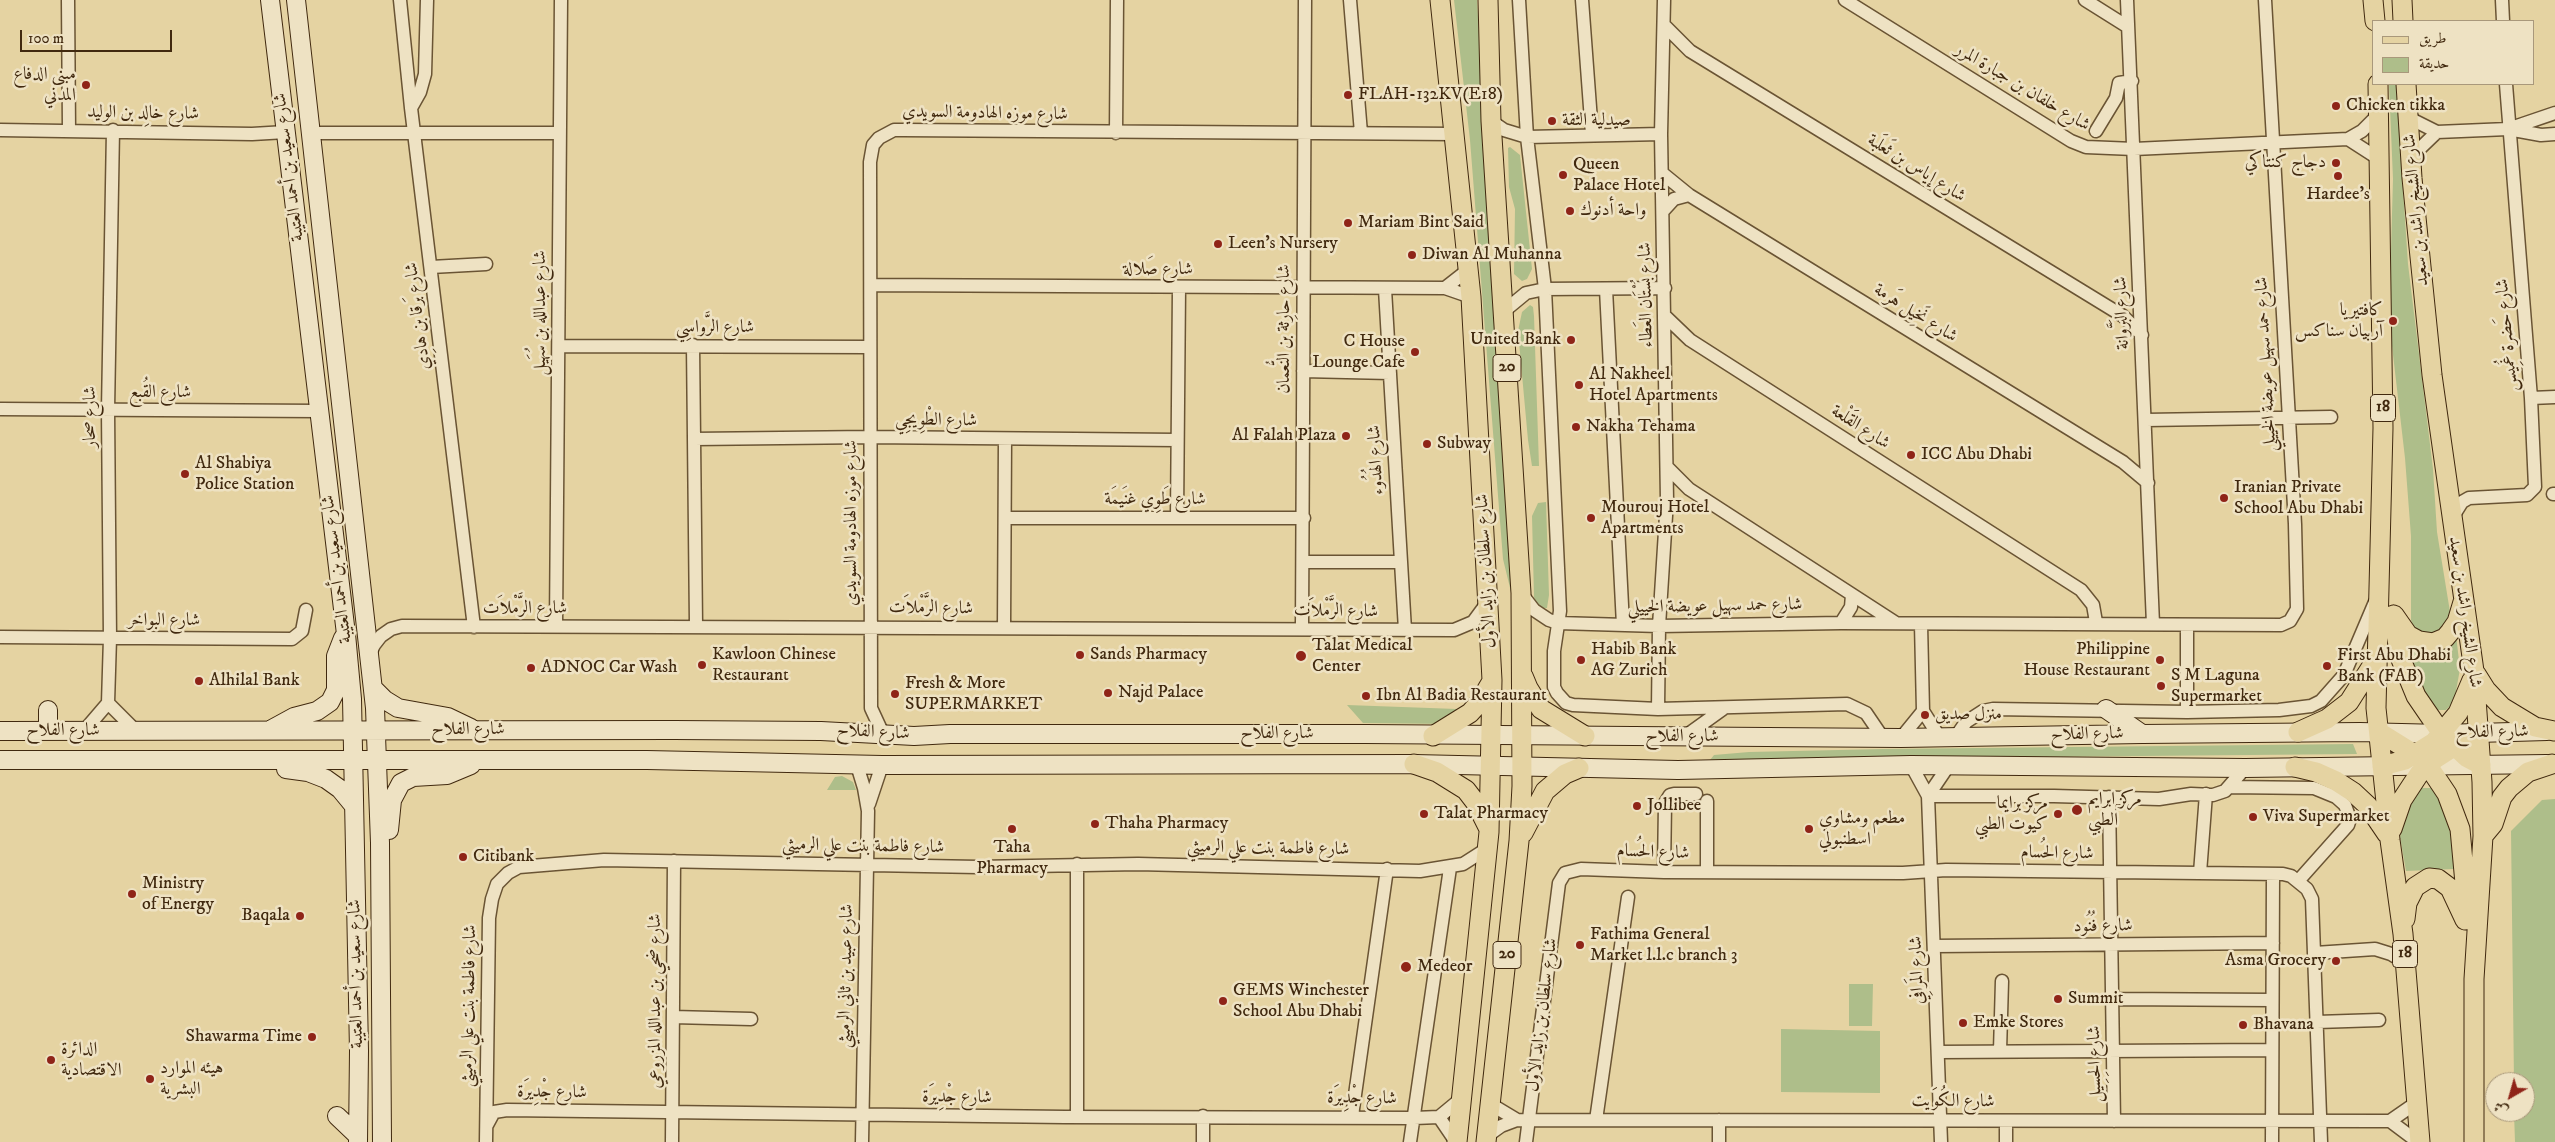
<!DOCTYPE html>
<html>
<head>
<meta charset="utf-8">
<style>
	body { margin:0 }
	#map { position:relative; width:2555px; height:1142px; overflow:hidden; background:#e5d3a2; font-family:"IM FELL DW Pica",Amiri,serif }
	canvas { display:block }
	.legend { position:absolute; left:2372px; top:20px; width:162px; height:65px; box-sizing:border-box; background:#eee2c3; border:1px solid #a9987b; margin:0; padding:6px 9px; list-style:none; font-size:15px; color:#41290f }
	.legend li { display:flex; align-items:center; gap:10px; height:25px }
	.legend b { width:25px; border:1px solid #a9987b }
	.north { position:absolute; left:2485px; top:1072px; width:50px; height:50px; box-sizing:border-box; background:#eee2c3; border:1px solid #a9987b; border-radius:50%; rotate:218deg; font-size:14px; font-weight:700; line-height:20px; text-align:center; color:#41290f }
	.north::after { content:''; display:block; margin:auto; width:18px; height:22px; background:#8f2418; clip-path:polygon(50% 0,100% 100%,50% 72%,0 100%) }
	.scale { position:absolute; left:20px; top:30px; width:152px; height:22px; box-sizing:border-box; border:2px solid #41290f; border-top:0; padding-left:6px; font-size:15px; line-height:18px; white-space:nowrap; color:#41290f; -webkit-text-stroke:4px #eee2c3; paint-order:stroke }
</style>
</head>
<body>
<div id="map">
<canvas width="2555" height="1142"></canvas>
<ul class="legend">
<li><b style="height:6px;background:#e5d3a2"></b>طريق</li>
<li><b style="height:14px;background:#aebe8a"></b>حديقة</li>
</ul>
<div class="north">ش</div>
<div class="scale">100 m</div>
</div>
<script>
const context = document.querySelector('canvas').getContext('2d');
context.lineJoin = 'round';
function fillPath(path, color) {
  context.fillStyle = color;
  context.fill(path, 'evenodd');
}
function shape(rows) {
  const path = new Path2D();
  for (const r of rows) {
    path.moveTo(r[0], r[1]);
    for (let i = 2; i < r.length; i += 2) path.lineTo(r[i], r[i + 1]);
  }
  return path;
}
function trace(path, color, width, dash) {
  context.strokeStyle = color;
  context.lineWidth = width;
  context.lineCap = dash ? 'butt' : 'round';
  context.setLineDash(dash || []);
  context.stroke(path);
}
function label(font, color, halo, rows, align = 'center') {
  context.font = font + ' "IM FELL DW Pica",Amiri,serif';
  context.lineWidth = 5;
  context.setLineDash([]);
  context.textBaseline = 'middle';
  context.strokeStyle = halo;
  context.fillStyle = color;
  for (const [text, x, y, turn = 0] of rows) {
    context.save();
    context.translate(x, y);
    context.rotate((+turn || 0) * Math.PI / 180);
    context.textAlign = isNaN(turn) ? turn : align;
    if (halo) context.strokeText(text, 0, 0);
    context.fillText(text, 0, 0);
    context.restore();
  }
}
const green = shape([
	[1454,0,1477,0,1513,582,1511,592,1503,559,1470,140],
	[2389,84,2396,84,2408,264,2433,469,2437,532,2451,618,2442,636,2416,633,2411,620,2411,536,2405,458,2389,320,2393,179],
	[1510,147,1520,155,1532,269,1527,279,1522,281,1514,274,1515,209,1509,187,1508,148],
	[1530,305,1533,307,1534,316,1539,466,1532,466,1528,440,1518,331,1522,312],
	[1546,502,1549,595,1547,608,1538,608,1534,597,1532,516,1538,503],
	[2456,635,2460,669,2454,702,2446,710,2435,710,2430,706,2409,658,2407,640],
	[1347,705,1457,709,1454,717,1446,724,1363,723],
	[2353,744,2357,754,1710,760,1714,755,1749,752,1883,749],
	[842,776,853,782,856,790,827,790,835,777],
	[2419,788,2432,788,2445,807,2455,858,2454,869,2406,871,2400,837,2405,814],
	[2555,799,2555,1142,2515,1142,2514,1112,2525,1112,2525,1082,2514,1082,2511,831,2542,800],
	[1849,984,1873,984,1872,1026,1849,1026],
	[1781,1029,1880,1031,1880,1093,1781,1092]
]);
const minor = shape([
	[68,0,69,130],
	[400,0,411,108,474,627],
	[1350,0,1361,133],
	[1519,0,1527,137,1545,289,1560,611,1554,651,1554,687,1557,693,1566,703,1573,705,1658,709,1847,704,1866,713,1883,738],
	[1582,0,1592,134],
	[1845,0,2071,141,2086,147,2134,149,2348,139,2362,131,2379,114],
	[2085,0,2128,27],
	[2127,0,2153,624],
	[2502,0,2503,21],
	[1665,26,1690,51,2123,316,2142,335],
	[411,108,420,92,425,74,427,0],
	[2409,118,2437,132,2508,129,2541,135,2555,134],
	[1491,121,1504,130,1527,137,1661,134],
	[2508,129,2555,113],
	[0,130,252,134,286,132],
	[2096,131,2116,98,2119,83,2132,81],
	[312,133,559,133],
	[1116,133,1117,0],
	[2348,139,2379,159],
	[2411,157,2437,132],
	[1662,173,1689,195,2123,462,2148,483],
	[1663,211,1674,199,1689,195],
	[431,267,486,264],
	[871,285,1445,288,1471,297],
	[1445,288,1468,270],
	[1385,289,1405,630],
	[1606,289,1623,625],
	[1503,312,1526,293,1545,289,1665,288],
	[1666,317,1690,340,2081,590,2093,605,2096,622],
	[693,345,696,625],
	[560,346,869,347],
	[1303,371,1390,373],
	[2531,398,2555,397],
	[0,409,319,411],
	[2146,420,2331,417],
	[694,439,869,437,1177,440],
	[1667,467,1689,489,1896,623],
	[2553,494,2555,494],
	[1177,517,1179,288],
	[1005,518,1304,518],
	[2452,518,2462,502,2469,498,2527,495,2535,487,2531,398,2506,84],
	[1304,562,1401,562],
	[1521,593,1534,610,1549,620,1558,623,1659,626,1841,623,2281,625,2290,621,2297,609,2295,524,2265,0],
	[1841,623,1851,607,1852,595],
	[1921,624,1923,711,1940,738],
	[556,626,561,0],
	[1004,628,1005,439],
	[1302,628,1305,0],
	[0,637,292,639,302,631,306,610],
	[369,656,374,645,381,636,391,629,402,626,1454,630,1473,622,1487,603],
	[108,703,136,731],
	[1658,709,1659,626,1667,500,1661,134,1664,0],
	[2187,712,2187,625],
	[84,731,108,703,110,638,108,410,113,130],
	[883,734,871,708,870,162,873,145,879,138,894,130,903,130,1454,134],
	[1684,737,1723,709],
	[1901,738,1923,711],
	[1955,738,1966,722,1983,711,1993,709,2187,712,2279,710,2311,706,2321,701,2344,675,2375,602],
	[857,765,864,788,868,811,862,1142],
	[1911,765,1928,796,1941,1142],
	[2229,787,2314,788,2336,797,2345,805,2350,819,2348,825,2299,880],
	[1928,796,2054,796,2159,799,2191,794,2213,795,2225,791,2245,768],
	[1928,796,1949,765],
	[2109,797,2114,1121],
	[1707,801,1707,872],
	[869,804,882,765],
	[1077,864,1077,1117],
	[1664,872,1665,803,1670,795,1674,794,1696,794],
	[2200,873,2206,794],
	[1935,946,2273,943],
	[2315,953,2375,949,2391,954,2406,963],
	[2113,999,2272,1000],
	[673,1017,751,1019],
	[2317,1022,2379,1020],
	[2000,1051,2002,981],
	[1939,1052,2272,1050],
	[1492,1105,1517,1120],
	[1352,1116,1387,869],
	[1439,1117,1456,1142],
	[1596,1120,1628,897],
	[1719,1120,1719,1142],
	[2390,1121,2416,1103],
	[487,1125,494,1112,507,1110,1065,1117,1414,1118,1439,1117,1462,1098],
	[1487,1136,1501,1126,1517,1120,2390,1121,2418,1142],
	[486,1142,489,918,492,899,497,884,508,873,519,867,604,860,978,867,1138,864,1420,871,1463,864,1488,848],
	[672,1142,674,861],
	[1203,1142,1203,1116],
	[1410,1142,1450,868],
	[1526,1142,1559,883,1565,873,1581,869,1664,872,1903,873,1946,870,2283,874,2291,876,2307,889,2312,899,2321,1142],
	[2006,1142,2006,1121],
	[2272,1142,2273,874]
]);
const secondary = shape([
	[270,0,346,634,352,699,359,1051,358,1142],
	[296,0,375,708,380,843,382,1142],
	[373,688,385,700,398,708,448,717,471,728],
	[2106,709,2142,734],
	[48,710,48,731],
	[272,729,294,717,317,711,330,702,336,690,336,656,343,638],
	[0,731,674,730,821,731,914,736,950,734,1365,734,1901,738,2142,734,2360,732,2442,734,2547,731],
	[0,760,647,760,882,765,1414,764,1678,770,1911,765,2245,768,2547,764],
	[286,769,308,772,326,779,340,789,354,806],
	[389,830,392,800,401,783,413,777,447,775,471,765],
	[337,1116,358,1136]
]);
const primary = shape([
	[1440,0,1471,297,1492,680,1489,832,1457,1142],
	[2373,0,2375,21],
	[2402,0,2403,21],
	[2378,84,2383,428,2376,708,2390,840,2403,934,2420,1142],
	[2406,84,2412,178,2432,375,2474,671,2482,782,2483,836,2474,979,2474,1142],
	[2393,615,2400,657,2416,696,2442,734,2466,757,2481,765],
	[2394,615,2408,635,2419,641,2433,643,2445,638,2450,632,2457,622,2463,602],
	[2476,674,2486,690,2502,707,2535,727,2554,731],
	[1523,676,1528,688,1541,709,1585,736],
	[2298,732,2327,719,2349,702,2375,661],
	[2379,732,2416,755,2433,773,2447,794,2460,829,2468,916],
	[1433,736,1470,713,1479,703,1492,681],
	[1414,764,1437,772,1466,790,1476,803,1488,827],
	[2382,766,2405,760,2434,742,2458,713,2472,680],
	[2295,767,2316,772,2336,781,2353,792,2368,806,2387,834],
	[2392,829,2402,800,2419,774,2435,759,2463,741],
	[1523,833,1545,791,1565,774,1579,768],
	[2483,836,2493,824,2502,797,2509,788,2528,772,2552,764],
	[2405,919,2407,903,2415,887,2429,878,2438,879,2450,888,2465,920],
	[1486,1142,1519,841,1522,786,1521,593,1491,121,1488,0]
]);
const markers = [
	[86,85,5,"#8f2418"],
	[1348,95,5,"#8f2418"],
	[2336,106,5,"#8f2418"],
	[1552,121,5,"#8f2418"],
	[2336,163,5,"#8f2418"],
	[1563,175,5,"#8f2418"],
	[2338,176,5,"#8f2418"],
	[1570,211,5,"#8f2418"],
	[1348,223,5,"#8f2418"],
	[1218,244,5,"#8f2418"],
	[1412,255,5,"#8f2418"],
	[2393,321,5,"#8f2418"],
	[1571,340,5,"#8f2418"],
	[1415,352,5,"#8f2418"],
	[1579,385,5,"#8f2418"],
	[1576,427,5,"#8f2418"],
	[1346,436,5,"#8f2418"],
	[1427,444,5,"#8f2418"],
	[1911,455,5,"#8f2418"],
	[185,474,5,"#8f2418"],
	[2224,498,5,"#8f2418"],
	[1591,518,5,"#8f2418"],
	[1080,655,5,"#8f2418"],
	[1301,656,6,"#8f2418"],
	[1581,660,5,"#8f2418"],
	[2160,660,5,"#8f2418"],
	[702,665,5,"#8f2418"],
	[2327,666,5,"#8f2418"],
	[531,668,5,"#8f2418"],
	[199,681,5,"#8f2418"],
	[2161,686,5,"#8f2418"],
	[1108,693,5,"#8f2418"],
	[895,694,5,"#8f2418"],
	[1366,696,5,"#8f2418"],
	[1925,715,5,"#8f2418"],
	[1637,806,5,"#8f2418"],
	[2077,810,6,"#8f2418"],
	[1424,814,5,"#8f2418"],
	[2058,814,5,"#8f2418"],
	[2253,817,5,"#8f2418"],
	[1095,824,5,"#8f2418"],
	[1012,829,5,"#8f2418"],
	[1809,829,5,"#8f2418"],
	[463,857,5,"#8f2418"],
	[132,894,5,"#8f2418"],
	[300,916,5,"#8f2418"],
	[1580,945,5,"#8f2418"],
	[2336,961,5,"#8f2418"],
	[1406,967,6,"#8f2418"],
	[2058,999,5,"#8f2418"],
	[1223,1001,5,"#8f2418"],
	[1963,1023,5,"#8f2418"],
	[2243,1025,5,"#8f2418"],
	[312,1037,5,"#8f2418"],
	[51,1060,5,"#8f2418"],
	[150,1079,5,"#8f2418"]
];
const shields = [
	[1507,368,28],
	[2383,408,25],
	[2405,954,25],
	[1507,955,28]
];
const shieldNames = [
	["20",1507,368],
	["18",2383,408],
	["18",2405,954],
	["20",1507,955]
];
const poiNames = [
	["مبنى الدفاع",76,75,"right"],
	["المدني",76,96,"right"],
	["FLAH-132KV(E18)",1358,95],
	["Chicken tikka",2346,106],
	["صيدلية الثقة",1562,121],
	["دجاج كنتاكي",2326,163,"right"],
	["Queen",1573,165],
	["Palace Hotel",1573,186],
	["Hardee's",2338,195,"center"],
	["واحة أدنوك",1580,211],
	["Mariam Bint Said",1358,223],
	["Leen's Nursery",1228,244],
	["Diwan Al Muhanna",1422,255],
	["كافتيريا",2383,311,"right"],
	["آربيان سناكس",2383,332,"right"],
	["United Bank",1561,340,"right"],
	["C House",1405,342,"right"],
	["Lounge Cafe",1405,363,"right"],
	["Al Nakheel",1589,375],
	["Hotel Apartments",1589,396],
	["Nakha Tehama",1586,427],
	["Al Falah Plaza",1336,436,"right"],
	["Subway",1437,444],
	["ICC Abu Dhabi",1921,455],
	["Al Shabiya",195,464],
	["Police Station",195,485],
	["Iranian Private",2234,488],
	["School Abu Dhabi",2234,509],
	["Mourouj Hotel",1601,508],
	["Apartments",1601,529],
	["Talat Medical",1312,646],
	["Center",1312,667],
	["Habib Bank",1591,650],
	["AG Zurich",1591,671],
	["Philippine",2150,650,"right"],
	["House Restaurant",2150,671,"right"],
	["Kawloon Chinese",712,655],
	["Restaurant",712,676],
	["Sands Pharmacy",1090,655],
	["First Abu Dhabi",2337,656],
	["Bank (FAB)",2337,677],
	["ADNOC Car Wash",541,668],
	["S M Laguna",2171,676],
	["Supermarket",2171,697],
	["Alhilal Bank",209,681],
	["Fresh & More",905,684],
	["SUPERMARKET",905,705],
	["Najd Palace",1118,693],
	["Ibn Al Badia Restaurant",1376,696],
	["منزل صديق",1935,715],
	["مركز ابرايم",2088,800],
	["الطبي",2088,821],
	["مركز برايما",2048,804,"right"],
	["كيوت الطبي",2048,825,"right"],
	["Jollibee",1647,806],
	["Talat Pharmacy",1434,814],
	["Viva Supermarket",2263,817],
	["مطعم ومشاوي",1819,819],
	["اسطنبولي",1819,840],
	["Thaha Pharmacy",1105,824],
	["Taha",1012,848,"center"],
	["Pharmacy",1012,869,"center"],
	["Citibank",473,857],
	["Ministry",142,884],
	["of Energy",142,905],
	["Baqala",290,916,"right"],
	["Fathima General",1590,935],
	["Market l.l.c branch 3",1590,956],
	["Asma Grocery",2326,961,"right"],
	["Medeor",1417,967],
	["GEMS Winchester",1233,991],
	["School Abu Dhabi",1233,1012],
	["Summit",2068,999],
	["Emke Stores",1973,1023],
	["Bhavana",2253,1025],
	["Shawarma Time",302,1037,"right"],
	["الدائرة",61,1050],
	["الاقتصادية",61,1071],
	["هيئه الموارد",160,1069],
	["البشرية",160,1090]
];
const streetNames = [
	["شارع خلفان بن جبارة المرر",2022,88,31],
	["شارع خالِد بن الوليد",143,114,1],
	["شارع موزه الهادومة السويدي",985,114,1],
	["شارع سعيد بن أحمد العتيبة",290,167,-97],
	["شارع إياس بن ثَعلَبة",1916,169,32],
	["شارع الشيخ راشد بن سعيد",2417,210,-95],
	["شارع صَلالة",1158,270],
	["شارع بُسْتَان العَطاء",1647,295,-91],
	["شارع عبدالله بن سُهَيل",541,313,-90],
	["شارع البَرَّوانة",2123,313,-92],
	["شارع نَخِيل هَرمة",1915,314,32],
	["شارع بَرقا بن هادِي",419,316,-97],
	["شارع الرَّواسِي",715,328],
	["شارع حارِثة بن النُّعمان",1285,329,-90],
	["شارع حَضرة غُمِيس",2508,335,-95],
	["شارع حمد سهيل عويضة الخييلي",2267,364,-93],
	["شارع القُبع",160,393],
	["شارع صحار",91,417,-90],
	["شارع الطْوِيجِي",936,421,1],
	["شارع القَلْعة",1860,428,33],
	["شارع الهُدُوء",1377,460,-93],
	["شارع طَوِي غنَيمَة",1155,500],
	["شارع موزه الهادومة السويدي",852,523,-90],
	["شارع سعيد بن أحمد العتيبة",338,569,-97],
	["شارع سلطان بن زايد الأول",1487,571,-93],
	["شارع حمد سهيل عويضة الخييلي",1715,607,-1],
	["شارع الرَّمْلاَت",525,609],
	["شارع الرَّمْلاَت",931,609,1],
	["شارع الرَّمْلاَت",1336,612,1],
	["شارع الشيخ راشد بن سعيد",2464,612,82],
	["شارع البواخر",164,621],
	["شارع الفلاح",468,730],
	["شارع الفلاح",63,731],
	["شارع الفلاح",873,733,3],
	["شارع الفلاح",2492,733,-1],
	["شارع الفلاح",1277,734],
	["شارع الفلاح",2087,735,-1],
	["شارع الفلاح",1682,737],
	["شارع فاطمة بنت علي الرميثي",863,847,1],
	["شارع فاطمة بنت علي الرميثي",1268,849,1],
	["شارع الحُسام",1653,853,2],
	["شارع الحُسام",2057,854,1],
	["شارع فُنُود",2103,927,-1],
	["شارع المَرافِي",1918,970,-92],
	["شارع سعيد بن أحمد العتيبة",357,974,-91],
	["شارع عبيد بن ثاني الرميثي",847,976,-89],
	["شارع ضحي بن عبدالله المزروعي",656,1001,-90],
	["شارع فاطمة بنت علي الرميثي",470,1006,-89],
	["شارع سلطان بن زايد الأول",1543,1015,-83],
	["شارع الحِسِيل",2096,1064,-91],
	["شارع جْدِيرَة",552,1093,1],
	["شارع جْدِيرَة",957,1098,1],
	["شارع جْدِيرَة",1362,1099,1],
	["شارع الكُوَيت",1953,1102,1]
];
fillPath(green, '#aebe8a');
trace(minor, '#6a5434', 15);
trace(secondary, '#41290f', 20);
trace(primary, '#41290f', 21);
trace(minor, '#eee2c3', 12);
trace(secondary, '#eee2c3', 18);
trace(primary, '#e5d3a2', 19);
for (const [x, y, r, color] of markers) {
  const dot = new Path2D();
  dot.arc(x, y, r, 0, 2 * Math.PI);
  context.fillStyle = color;
  context.fill(dot);
  trace(dot, '#eee2c3', 2);
}
for (const [x, y, w] of shields) {
  const box = new Path2D();
  box.roundRect(x - w / 2, y - 13.5, w, 27, 4);
  context.fillStyle = '#eee2c3';
  context.fill(box);
  trace(box, '#41290f', 1);
}
label('bold 16px', '#41290f', null, shieldNames);
label('18px', '#41290f', '#eee2c3', poiNames, 'left');
label('18px', '#41290f', '#eee2c3', streetNames);
</script>
</body>
</html>
